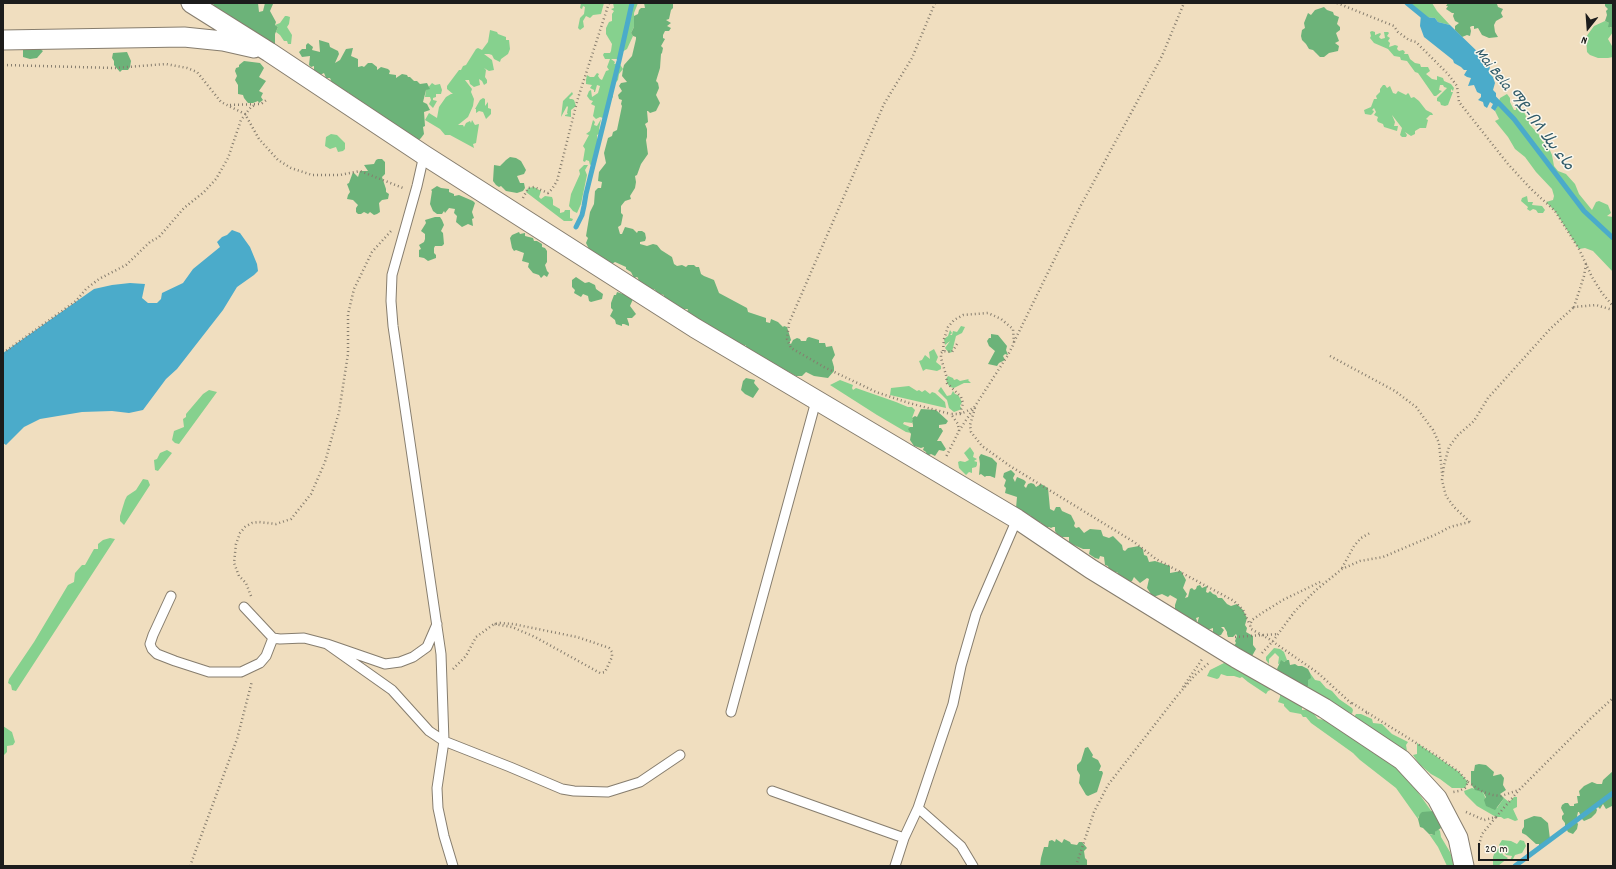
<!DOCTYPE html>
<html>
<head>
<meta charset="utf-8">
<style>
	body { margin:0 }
	#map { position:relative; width:1616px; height:869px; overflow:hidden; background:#f0debf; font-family:Dekko,sans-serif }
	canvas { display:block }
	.frame { position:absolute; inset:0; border:4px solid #1c1c1c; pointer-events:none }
	.north { position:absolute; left:1568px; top:8px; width:40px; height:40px; -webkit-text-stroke:3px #fbf7ec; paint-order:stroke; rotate:197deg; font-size:11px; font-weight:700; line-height:16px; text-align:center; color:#1c1c1c }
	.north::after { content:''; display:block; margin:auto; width:14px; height:18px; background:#1c1c1c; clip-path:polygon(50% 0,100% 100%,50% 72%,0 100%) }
	.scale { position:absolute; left:1478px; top:843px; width:51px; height:18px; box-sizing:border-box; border:2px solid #1c1c1c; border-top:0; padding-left:5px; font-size:12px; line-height:14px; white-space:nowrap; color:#1c1c1c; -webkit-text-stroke:3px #fbf7ec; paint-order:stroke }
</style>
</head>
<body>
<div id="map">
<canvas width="1616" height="869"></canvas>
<div class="frame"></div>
<div class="north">N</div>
<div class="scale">20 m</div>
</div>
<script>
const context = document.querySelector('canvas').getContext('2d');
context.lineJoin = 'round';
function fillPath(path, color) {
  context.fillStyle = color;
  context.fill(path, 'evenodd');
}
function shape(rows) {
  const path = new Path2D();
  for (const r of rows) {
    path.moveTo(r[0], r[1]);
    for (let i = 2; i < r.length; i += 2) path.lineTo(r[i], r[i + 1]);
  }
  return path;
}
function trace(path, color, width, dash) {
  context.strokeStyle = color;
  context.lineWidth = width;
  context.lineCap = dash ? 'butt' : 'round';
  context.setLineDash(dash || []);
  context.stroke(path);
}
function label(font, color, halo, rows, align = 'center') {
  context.font = font + ' Dekko,"Playpen Sans Arabic","Noto Sans Ethiopic",sans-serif';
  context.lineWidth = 3;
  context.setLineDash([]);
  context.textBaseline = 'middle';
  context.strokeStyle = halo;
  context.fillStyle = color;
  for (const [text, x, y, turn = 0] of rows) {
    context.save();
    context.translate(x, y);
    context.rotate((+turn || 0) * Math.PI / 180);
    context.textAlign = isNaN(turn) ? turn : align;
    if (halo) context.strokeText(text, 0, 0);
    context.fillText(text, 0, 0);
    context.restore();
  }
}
const green = shape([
	[581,3,604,3,601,14,593,15,590,18,586,16,583,21,584,27,580,30,578,28,580,18,584,14,585,7,583,6,582,9,580,8],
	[613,3,638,3,634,13,634,27,631,33,633,36,627,49,622,52,621,55,617,59,611,59,615,62,614,64,619,63,623,69,619,74,618,80,613,85,613,97,609,101,606,114,603,118,600,117,596,119,593,116,595,106,591,104,593,101,590,100,587,96,589,91,591,90,592,97,598,93,600,86,597,85,595,92,594,92,594,90,590,88,592,85,586,84,586,80,587,75,590,77,594,77,597,73,599,74,598,76,600,79,602,80,606,71,609,70,607,67,610,59,605,59,603,55,604,53,610,53,611,51,612,44,606,34,606,28,609,22,612,21,612,14,614,11,611,9,614,8],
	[1407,3,1432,3,1437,11,1450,25,1438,22,1435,18,1424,17],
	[285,16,287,16,290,17,289,24,287,27,292,35,291,44,288,44,287,41,284,41,280,35,276,32,278,27,275,25,280,23],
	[1605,21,1609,23,1610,28,1613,28,1613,32,1608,39,1612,46,1613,57,1608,58,1598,58,1590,55,1587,52,1586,37,1594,26],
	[490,30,497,32,498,34,506,37,506,40,509,40,510,49,508,54,501,59,500,62,494,59,492,55,489,54,484,54,492,60,494,70,489,71,484,68,486,70,485,77,487,80,487,83,484,85,482,81,479,79,480,85,474,87,470,84,469,80,465,80,472,89,471,92,474,99,473,106,468,117,458,125,463,125,464,127,466,123,470,121,471,123,472,120,475,125,479,124,476,143,473,144,474,148,450,135,445,135,440,129,425,120,429,113,437,118,439,107,446,97,451,94,453,94,447,89,447,86,459,70,461,70,463,66,466,65,476,49,478,48,482,50,488,42],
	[1372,31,1375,32,1375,35,1380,33,1381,34,1379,37,1381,39,1385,38,1384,32,1388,32,1389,33,1387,36,1390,38,1388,41,1390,43,1389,47,1395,45,1398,46,1397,49,1399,51,1403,50,1405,52,1404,54,1408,54,1410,59,1415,63,1420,64,1421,67,1428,67,1430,71,1426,74,1432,79,1437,80,1437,76,1443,78,1444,81,1451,84,1454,88,1453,91,1451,89,1451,92,1453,92,1448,105,1445,106,1441,105,1440,102,1437,101,1437,98,1447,88,1444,87,1443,85,1440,85,1439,90,1442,91,1436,96,1434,96,1418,73,1415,72,1407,61,1401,60,1400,57,1394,56,1388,49,1374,43,1370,38,1371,36,1370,32],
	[432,83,435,85,440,84,442,90,441,94,436,94,436,97,433,98,433,100,437,101,433,108,429,104,431,100,430,97,425,97,426,90],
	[1383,85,1385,85,1387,88,1390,86,1393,93,1396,94,1398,91,1406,95,1408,93,1409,94,1411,98,1414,97,1419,101,1426,110,1432,113,1433,115,1430,115,1426,119,1428,120,1426,128,1420,128,1415,131,1415,134,1411,136,1405,132,1407,135,1406,137,1402,137,1400,135,1402,128,1392,115,1395,122,1394,126,1398,126,1397,131,1384,127,1383,124,1378,122,1377,120,1378,117,1374,115,1376,112,1374,108,1372,110,1374,111,1373,113,1371,115,1365,114,1364,110,1371,107,1374,99,1377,99,1376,96,1380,92,1380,89],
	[572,92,573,94,569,98,570,99,572,99,574,100,576,106,571,110,571,117,565,116,565,115,568,114,567,113,568,107,567,106,561,117,563,101],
	[1507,94,1510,98,1510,102,1514,110,1516,110,1516,107,1524,109,1524,112,1531,126,1541,137,1542,141,1548,146,1552,155,1554,166,1558,171,1566,174,1575,184,1579,194,1592,210,1596,202,1599,201,1608,205,1611,213,1607,216,1613,217,1613,272,1593,251,1585,248,1579,249,1555,211,1546,202,1553,200,1554,196,1552,189,1536,172,1525,157,1515,149,1508,137,1495,121,1499,119,1495,111,1497,107,1496,100,1499,101,1500,98],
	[483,98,485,99,485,106,488,102,488,108,491,109,491,114,486,119,483,112,479,111,476,113,476,109,475,109,480,100],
	[601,119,599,129,602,132,597,135,598,149,594,163,590,165,589,161,586,160,585,162,583,161,585,149,583,146,589,135,586,134,590,131,593,120,595,122,594,125,597,126],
	[331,134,337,135,345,143,345,149,343,151,338,152,336,147,330,149,325,146,326,137],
	[584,165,588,165,585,170,587,175,581,204,577,213,573,211,569,206,571,194,580,174,579,170],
	[534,187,541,191,539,197,541,199,545,196,552,197,553,200,553,205,560,209,560,213,564,212,565,210,570,210,570,218,573,219,572,221,564,221,526,192,528,188],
	[1527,196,1528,202,1533,202,1532,205,1542,206,1545,210,1543,213,1538,213,1536,210,1533,209,1530,211,1527,209,1528,207,1521,201,1522,198],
	[961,326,965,327,962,333,956,336,952,352,949,353,945,348,950,341,945,345,944,339,948,336,950,330,952,333,950,335,952,335,953,331,957,332],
	[934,349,938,357,936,362,941,366,941,369,937,371,926,369,923,371,919,361,922,360,925,355,930,359,929,352],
	[948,376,953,378,954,380,957,379,960,381,969,379,968,380,971,383,964,383,954,388,950,387,947,383,946,379],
	[840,380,853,385,852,388,853,390,856,388,896,402,908,407,912,407,915,410,912,418,914,421,912,421,912,423,904,422,903,424,910,427,909,430,911,433,906,432,877,415,830,385],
	[909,386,917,391,919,390,922,392,925,390,930,394,932,392,935,393,945,402,946,408,890,395,891,388],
	[941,387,947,396,951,395,953,391,955,394,958,395,962,402,960,406,962,409,954,412,949,408,947,400,938,391],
	[209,390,217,392,179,444,175,443,172,440,174,431,184,427,183,419,186,417,186,414,203,394],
	[970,447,974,453,973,457,977,459,974,461,977,462,977,465,976,467,972,468,972,473,969,472,966,475,959,468,958,462,960,461,965,462,969,460,964,453],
	[167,450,172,453,158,471,155,470,154,460,157,459,160,453],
	[143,479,148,480,150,485,124,525,120,521,120,516,125,500,127,496,136,490],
	[110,538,115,539,16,691,12,690,11,685,8,683,9,679,34,642,68,585,74,582,75,573,82,565,85,565,94,549,98,549,98,544,103,540],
	[1274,648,1280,649,1284,652,1287,660,1286,661,1278,664,1279,657,1275,653,1269,659,1269,664,1266,660,1266,657],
	[1224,663,1230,664,1273,689,1268,691,1266,694,1248,682,1242,677,1240,678,1234,676,1227,676,1221,674,1219,678,1217,679,1207,676,1210,670],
	[1310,673,1315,680,1320,681,1326,688,1332,691,1339,699,1352,708,1353,710,1352,714,1305,688],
	[1280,693,1302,704,1302,710,1310,709,1318,719,1325,720,1396,767,1415,788,1432,812,1428,812,1418,817,1418,819,1396,788,1360,760,1353,753,1311,723,1306,717,1303,717,1301,714,1290,712,1284,706,1284,704,1278,702,1280,697],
	[1356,714,1361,714,1372,719,1373,723,1382,724,1392,734,1408,742,1406,745,1407,751,1392,744,1359,721,1354,717],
	[3,726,12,732,15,742,13,745,7,746,7,752,3,756],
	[1417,743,1459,772,1468,782,1465,788,1452,788,1440,779,1431,774,1419,764,1413,755,1417,754],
	[1472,788,1483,792,1489,807,1493,808,1497,808,1504,798,1509,802,1514,797,1517,797,1517,807,1513,809,1518,820,1515,821,1508,818,1504,819,1501,817,1496,817,1477,806,1465,794,1464,791],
	[1438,829,1440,831,1441,837,1450,852,1455,866,1447,866,1438,847,1429,834,1432,835],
	[1502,840,1511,841,1517,844,1520,840,1524,841,1526,846,1522,853,1515,855,1513,859,1510,861,1512,856,1506,855,1503,850,1501,850,1503,855,1508,858,1498,866,1493,866,1493,857,1496,849,1501,848,1499,845]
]);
const forest = shape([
	[213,3,258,3,259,12,263,11,265,3,273,4,270,11,276,22,275,25,278,27,275,34,275,46,214,7],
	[644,3,673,3,673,8,671,10,669,19,666,20,671,23,667,26,671,28,669,31,665,31,663,35,663,38,665,39,661,46,663,48,662,53,661,54,660,68,656,81,658,83,659,88,656,95,660,103,656,111,650,113,648,111,647,111,648,122,645,124,647,129,647,137,646,140,648,154,641,164,637,175,635,176,636,182,635,188,630,196,631,199,625,201,621,206,621,213,623,215,621,225,618,227,620,234,622,234,625,227,633,229,637,233,638,231,642,231,645,233,646,238,645,241,640,242,640,244,647,246,653,244,657,245,661,250,672,257,674,264,677,266,682,265,686,267,688,265,694,265,696,267,699,267,701,274,704,276,714,280,719,293,747,308,748,312,766,318,766,322,770,323,771,319,778,322,783,327,784,326,787,327,791,340,789,343,791,344,793,340,797,338,800,339,801,341,806,341,807,338,809,337,819,340,819,343,825,343,826,347,832,346,835,355,832,360,834,367,834,371,828,378,814,376,806,372,802,376,796,376,780,367,777,367,745,349,746,345,742,348,687,312,688,309,685,309,683,312,663,298,664,295,659,294,654,289,652,290,639,283,638,278,637,277,634,278,631,272,626,269,626,267,615,262,610,265,589,249,586,243,588,238,586,236,590,212,594,204,595,191,598,188,601,188,602,182,598,181,599,172,606,163,604,153,608,138,612,136,613,132,617,130,622,106,621,104,622,100,619,99,618,95,622,91,619,86,621,83,627,82,622,76,623,69,624,65,632,56,636,39,636,37,633,36,631,33,634,27,634,16,638,14,639,10,641,8,645,8],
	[1448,3,1499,3,1497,4,1498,7,1503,9,1501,13,1503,17,1496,21,1494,25,1495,32,1498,37,1489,38,1482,35,1478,28,1474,29,1474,26,1472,26,1470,27,1471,31,1470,36,1467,35,1462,37,1455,30,1455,26,1459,23,1455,21,1453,16,1454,13,1452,13,1446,9,1448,6,1446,6],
	[1605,3,1613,3,1613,28,1608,27,1609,23,1605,21,1607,15,1606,11,1608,9,1605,6],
	[1324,7,1327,10,1333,12,1334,15,1339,17,1337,24,1340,27,1340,30,1336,33,1339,41,1335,43,1339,46,1338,51,1329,53,1324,57,1320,57,1313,50,1309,49,1306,44,1302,40,1301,36,1302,30,1305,28,1304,23,1308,13,1311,15,1315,10],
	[319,40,329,43,330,47,338,51,339,54,335,63,340,60,346,49,353,48,351,56,358,59,358,67,362,66,364,67,368,63,372,63,377,67,377,70,381,67,388,69,390,71,389,74,396,75,396,78,402,74,407,75,408,77,410,77,414,81,417,81,420,84,427,83,430,89,426,90,423,102,427,104,430,110,424,112,425,126,423,127,424,134,421,138,419,140,415,138,413,141,349,97,349,92,346,96,333,85,330,78,326,78,324,73,320,75,314,71,314,66,311,67,309,65,310,56,302,57,299,52,302,49,306,49,306,45,308,43,313,47,312,50,320,52],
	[24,48,40,49,43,51,37,58,30,59,23,57,23,49],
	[127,52,131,61,130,67,128,70,122,70,120,72,114,65,114,61,112,58,113,53],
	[244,61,260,63,264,68,259,77,266,81,259,91,263,93,261,97,263,100,259,103,258,101,253,103,248,103,244,98,243,95,238,94,238,85,235,80,237,76,235,71,236,68,239,67,239,65],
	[510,157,516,158,521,161,526,170,524,174,517,176,520,183,524,183,525,188,523,191,517,193,506,191,501,186,499,187,496,185,493,181,494,165,500,166,506,160],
	[378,159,382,159,385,162,385,174,382,177,386,189,386,192,389,194,388,199,382,200,379,203,380,212,377,214,374,215,370,212,368,214,364,212,361,214,358,214,356,212,356,208,358,205,353,200,347,199,348,195,350,192,347,184,349,183,353,172,358,177,360,171,368,171,364,165,374,164,376,160],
	[437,186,441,188,449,189,449,192,454,194,454,196,459,195,473,201,475,203,472,212,474,218,472,219,473,226,468,224,462,227,456,222,457,216,454,213,455,209,449,208,445,213,444,211,442,214,437,214,433,211,430,204,432,191,431,190],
	[435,217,440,217,442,220,444,225,441,231,443,233,444,244,442,246,435,246,434,248,434,253,436,255,436,258,428,261,424,258,419,257,419,250,421,249,419,245,424,242,425,239,425,234,421,231,426,223,425,220],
	[519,232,520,234,525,233,525,236,533,238,534,241,537,241,542,244,542,247,545,248,547,251,547,262,545,265,547,271,549,273,547,277,544,275,541,278,539,275,533,273,528,267,529,263,522,261,524,253,516,250,514,251,512,248,510,238,512,235],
	[576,277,585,283,589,282,595,285,596,289,603,294,602,299,591,302,589,301,588,296,583,294,581,297,574,293,575,290,572,287,572,280],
	[617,292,623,294,625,293,633,299,630,306,636,314,632,318,627,318,629,324,629,326,624,324,622,324,622,326,616,324,615,320,610,316,613,310,611,308,611,303,614,295,616,295],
	[991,334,998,335,1007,346,1006,350,1008,355,1005,354,1003,356,1005,360,999,363,997,366,988,364,995,351,989,346,987,341,989,338,991,338],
	[746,378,755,380,754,383,759,389,753,398,745,394,741,390,743,381],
	[921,409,936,410,948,421,946,424,939,425,939,428,941,428,943,431,937,441,941,441,946,449,944,451,939,450,935,456,931,454,927,456,926,452,923,450,924,447,921,448,914,446,910,440,911,434,908,429,910,427,913,427,913,425,912,421,913,420,912,418,915,416,917,417],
	[981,454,992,458,997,463,995,478,990,476,986,476,985,477,981,474,979,475,980,464,979,457],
	[1011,470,1015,474,1013,478,1015,482,1017,477,1024,480,1026,482,1024,486,1026,488,1028,484,1031,483,1034,484,1036,487,1041,484,1048,488,1050,509,1054,511,1056,507,1060,507,1062,511,1071,515,1075,523,1074,526,1076,528,1079,527,1084,533,1090,529,1101,530,1103,536,1109,538,1113,536,1122,545,1123,550,1125,551,1128,548,1139,546,1143,549,1144,555,1147,556,1149,562,1155,561,1170,566,1170,573,1181,571,1186,580,1183,588,1187,594,1185,598,1188,597,1190,589,1192,588,1194,590,1196,589,1197,586,1200,585,1202,588,1207,586,1206,592,1208,593,1210,591,1213,594,1216,595,1218,598,1222,598,1227,604,1231,606,1237,604,1243,610,1247,618,1245,625,1247,628,1246,632,1253,636,1253,645,1256,649,1252,656,1248,659,1233,647,1236,643,1235,641,1237,636,1236,634,1233,637,1228,637,1227,634,1227,632,1224,627,1221,627,1224,630,1221,635,1217,636,1213,633,1213,628,1207,630,1197,624,1199,617,1196,618,1197,621,1195,624,1175,611,1175,605,1177,599,1170,595,1168,597,1162,594,1153,597,1147,588,1149,579,1147,578,1140,583,1134,577,1132,581,1130,582,1119,575,1117,572,1113,573,1109,570,1108,566,1105,565,1104,557,1100,556,1099,559,1095,558,1089,554,1090,549,1083,549,1069,543,1069,537,1062,537,1057,534,1055,531,1055,527,1053,527,1051,528,1049,527,1046,527,1040,522,1038,525,1030,520,1031,516,1016,508,1017,497,1005,493,1006,488,1004,486,1006,480,1003,477,1004,473],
	[1281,660,1284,662,1287,660,1289,660,1290,665,1295,664,1298,666,1302,666,1308,669,1310,673,1311,678,1308,680,1308,686,1305,688,1278,671,1277,669],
	[1088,747,1093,755,1092,757,1098,760,1101,766,1099,771,1102,771,1103,773,1097,792,1088,796,1086,795,1079,783,1080,775,1077,770,1077,765,1081,761,1085,748],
	[1479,764,1486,765,1494,772,1493,776,1501,774,1504,778,1503,785,1506,790,1500,794,1504,798,1495,810,1486,806,1484,800,1486,797,1483,792,1475,790,1471,784,1471,771,1474,771,1475,765],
	[1613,771,1612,806,1606,809,1603,804,1600,809,1598,807,1595,806,1597,810,1596,813,1591,818,1584,821,1582,819,1579,812,1578,812,1576,821,1578,824,1577,829,1573,834,1568,832,1565,826,1565,823,1562,819,1562,816,1564,814,1561,808,1562,805,1565,803,1568,803,1570,806,1574,806,1574,804,1578,803,1577,796,1580,796,1579,791,1584,786,1592,782,1597,784,1602,784,1603,780],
	[1434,811,1440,823,1441,828,1435,832,1435,835,1429,834,1423,828,1420,827,1418,819,1420,814,1422,812],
	[1534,816,1541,817,1548,823,1550,839,1547,844,1541,847,1539,846,1539,844,1536,844,1526,835,1522,833,1522,830,1524,827,1524,820],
	[1056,839,1062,843,1064,839,1070,842,1071,844,1077,845,1079,842,1082,842,1087,848,1084,851,1085,858,1087,860,1087,866,1040,866,1041,858,1044,847,1048,847,1049,841,1052,840,1055,842]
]);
const water = shape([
	[1421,14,1424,17,1435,18,1438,22,1450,25,1484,58,1482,62,1484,66,1490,66,1489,73,1493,77,1495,83,1493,90,1496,93,1496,100,1499,104,1495,111,1491,108,1493,104,1490,102,1487,108,1484,106,1483,102,1478,100,1481,97,1481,94,1477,92,1474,85,1468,86,1471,78,1467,77,1464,75,1467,70,1464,70,1461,67,1454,63,1453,60,1424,37,1420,26],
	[232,230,240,233,250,247,257,264,258,271,254,275,237,287,223,310,177,369,166,379,143,410,129,413,112,411,82,412,40,419,24,427,6,445,3,443,3,353,94,289,112,285,130,283,145,284,142,298,148,303,157,303,161,299,162,293,183,283,193,269,220,247,217,242,222,237,227,235]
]);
const stream = shape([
	[1407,3,1429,21],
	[1493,97,1514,119,1584,211,1613,238],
	[576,227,582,215,584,206,586,194,619,61,632,3],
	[1515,866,1613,793]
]);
const path = shape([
	[935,3,912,58,884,104,789,323,787,339,791,348,824,367,876,392,909,403,951,414],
	[1337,3,1394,26,1398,32,1409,40,1416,42,1448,74,1457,86,1459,102,1508,164,1530,188,1555,211,1579,249,1592,277,1602,293,1613,306],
	[3,65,115,68,166,64,187,68,197,72,221,102,245,114,259,139,278,160,291,168,312,175,340,175,360,171,403,188],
	[230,105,261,104,268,99],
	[523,198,528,188,534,187,548,193,552,189,557,181,578,98,609,3],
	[1586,264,1584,276,1574,307,1596,305,1613,310],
	[1014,342,1080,207,1162,56,1184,3],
	[957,344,952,352,943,351,941,353,941,358,946,375,947,383,961,397,963,403,960,414],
	[943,351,944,339,948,327,954,320,963,315,988,313,1001,319,1013,329,1014,343,1008,355,959,431,946,457],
	[3,353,76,301,86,289,99,279,126,265,150,242,159,237,184,208,204,192,216,179,228,158,241,120,251,107,255,105],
	[1330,356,1395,391,1416,407,1433,430,1439,443,1442,473],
	[975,408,970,425,971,432,982,446,1010,466,1134,542,1156,559,1234,601,1243,610,1250,625],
	[959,431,958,424,951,414,960,414,974,408],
	[1470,522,1454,507,1446,496,1442,480,1444,465,1449,447,1458,435,1474,421,1488,398,1550,329,1574,307],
	[1342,568,1354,546,1361,538,1370,533],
	[1320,582,1283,600,1262,613,1252,620,1250,625,1251,629,1269,639,1318,673,1353,705],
	[251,596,246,583,239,576,234,563,236,544,240,533,245,527,252,523,259,522,276,524,291,519,311,494,325,462,339,412,348,354,348,314,354,289,372,252,391,231],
	[1235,637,1278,634],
	[1262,653,1273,641,1295,611,1316,590,1342,569,1360,561,1383,557,1437,534,1450,527,1469,522],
	[453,669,466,656,476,637,494,624,500,623,513,624,577,637,595,643,609,648,612,652,612,657,605,672,600,673,535,637,512,627,494,624],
	[1183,687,1203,658],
	[1352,703,1368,713,1366,713],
	[1368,713,1437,756,1459,772,1468,782,1465,788,1459,791,1453,792],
	[1468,782,1483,792,1493,795,1501,796,1519,790],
	[1466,812,1484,820,1496,817,1520,789,1590,719,1613,698],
	[1479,845,1482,834,1496,817],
	[190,866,237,739,252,681],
	[1076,866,1094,812,1108,785,1177,696,1195,675,1210,662]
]);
const lane = shape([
	[424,155,417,186,392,275,391,301,393,326,441,654,444,741,437,788,438,808,444,836,453,866],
	[171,596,153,635,150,644,152,649,157,654,175,661,209,672,241,672,260,663,266,656,273,638],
	[244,607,273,638,280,639,304,638,327,644,385,664,400,662,413,657,427,647,437,624],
	[327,644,392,690,429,731,444,741,510,767,562,789,574,791,608,792,640,782,680,755],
	[731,712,816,401],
	[772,791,904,838],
	[918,808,961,846,973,866],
	[895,866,904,838,918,808,953,704,961,666,976,614,1017,519]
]);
const street = shape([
	[191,3,269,52,424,155,695,328,1017,519,1091,569,1236,658,1324,708,1402,760,1437,798,1458,838,1464,866],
	[3,40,184,37,223,41,254,48]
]);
const waterNames = [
	["Mai Bela ማይ-በላ ماء بيلا",1523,110,52]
];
fillPath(green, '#86d18e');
fillPath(forest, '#6cb379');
fillPath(water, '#4babca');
trace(stream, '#4babca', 5);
trace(lane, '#867d6e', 11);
trace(street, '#867d6e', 21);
trace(path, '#867d6e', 2.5, [1, 3]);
trace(lane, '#fff', 9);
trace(street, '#fff', 19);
label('italic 16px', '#315c6a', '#fbf7ec', waterNames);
</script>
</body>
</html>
